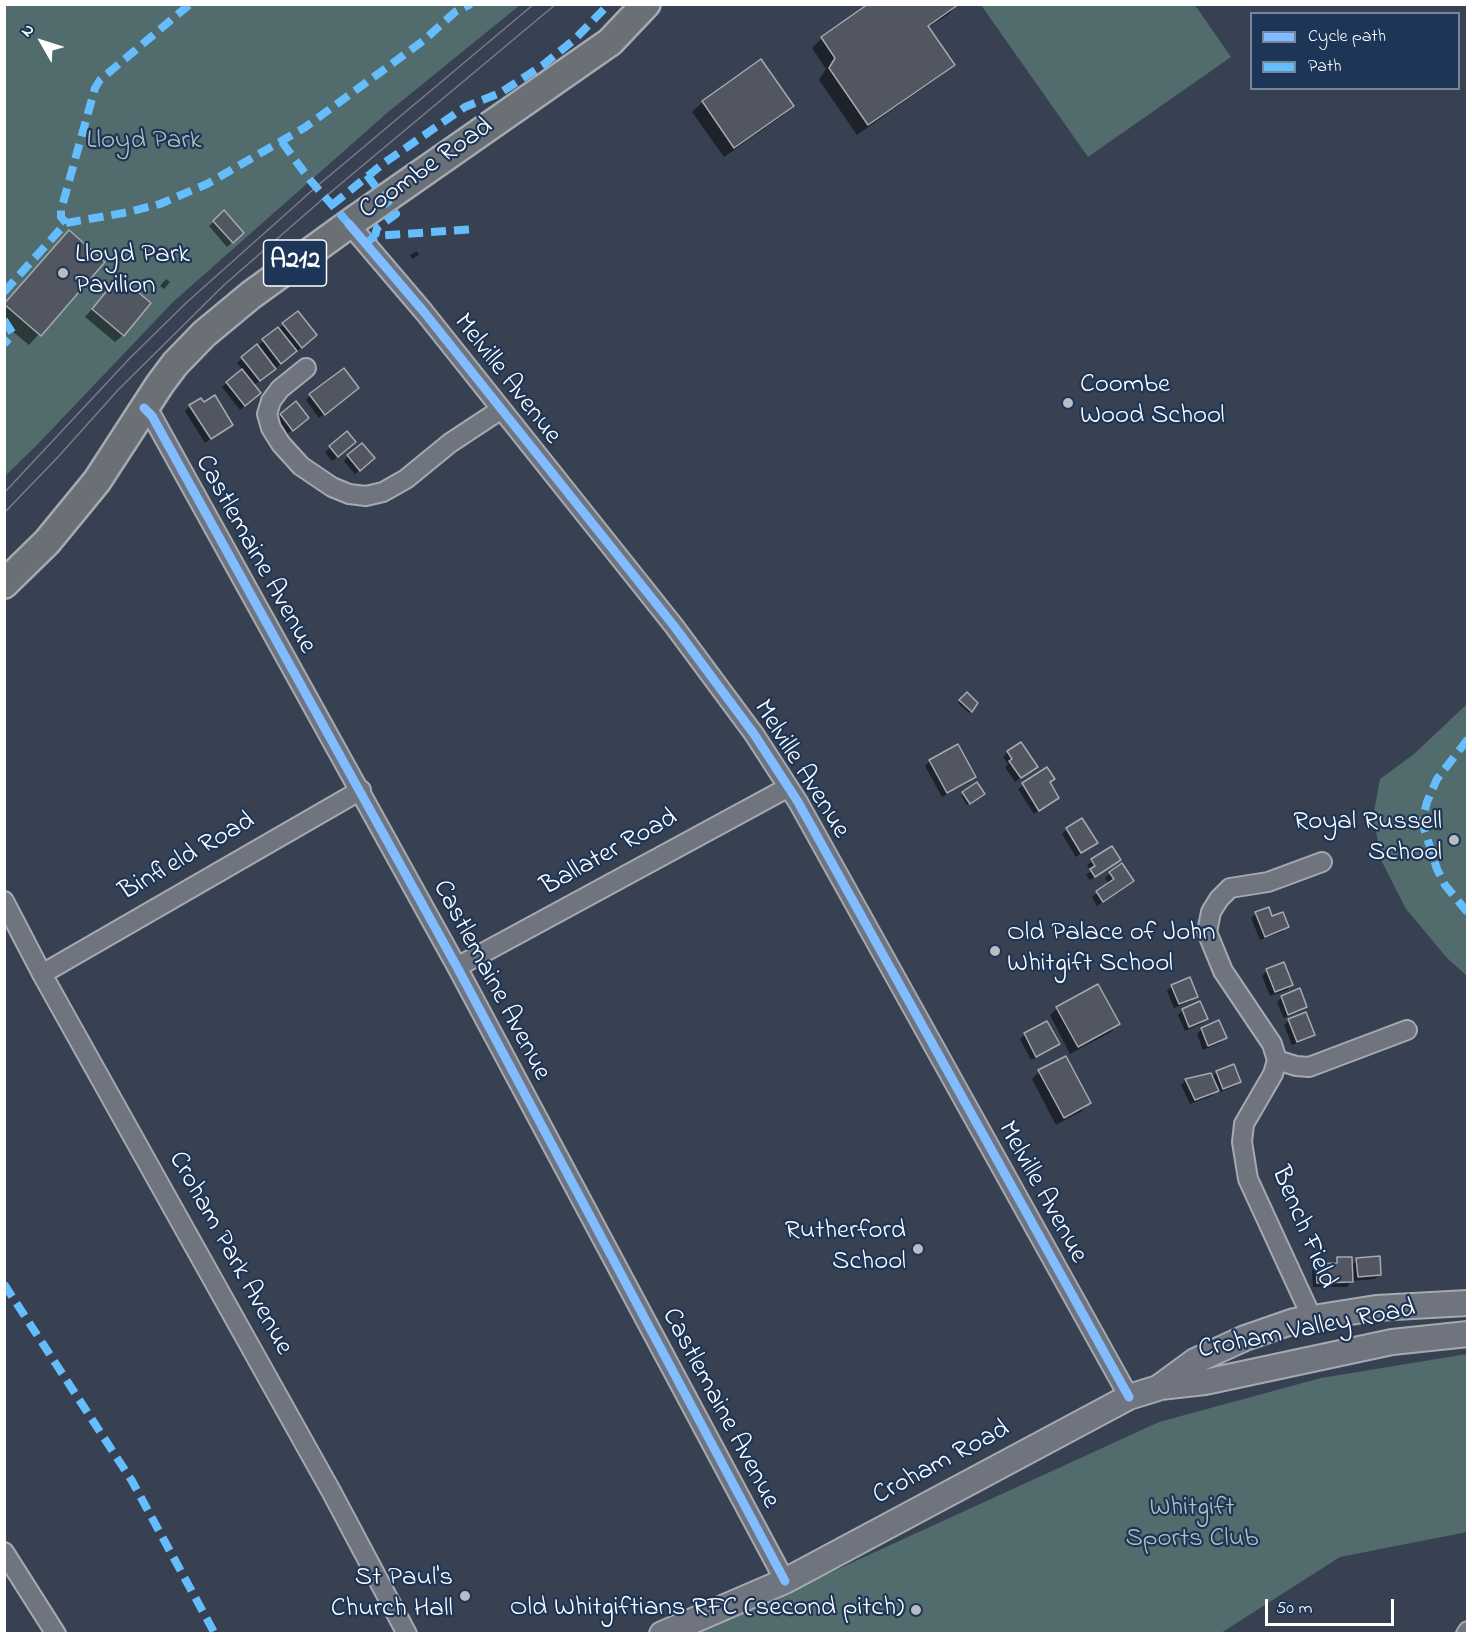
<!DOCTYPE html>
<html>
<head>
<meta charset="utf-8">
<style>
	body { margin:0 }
	#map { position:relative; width:1472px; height:1638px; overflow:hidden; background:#374152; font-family:"Indie Flower",sans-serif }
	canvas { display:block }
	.frame { position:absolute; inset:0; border:6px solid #fff; pointer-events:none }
	.legend { position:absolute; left:1250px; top:12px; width:210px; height:78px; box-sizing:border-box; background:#1d3557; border:2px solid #77869a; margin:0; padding:8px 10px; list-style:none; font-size:18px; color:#fff }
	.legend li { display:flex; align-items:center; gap:12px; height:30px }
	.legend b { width:30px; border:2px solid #77869a }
	.north { position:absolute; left:12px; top:12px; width:60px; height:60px; -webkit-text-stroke:4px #1d3557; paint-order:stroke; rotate:309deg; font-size:16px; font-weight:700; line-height:24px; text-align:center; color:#fff }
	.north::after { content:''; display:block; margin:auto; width:21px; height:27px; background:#fff; clip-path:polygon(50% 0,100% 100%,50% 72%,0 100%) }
	.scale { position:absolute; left:1265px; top:1599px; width:129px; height:27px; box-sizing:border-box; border:3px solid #fff; border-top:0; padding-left:8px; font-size:18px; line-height:21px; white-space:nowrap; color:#fff; -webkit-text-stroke:4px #1d3557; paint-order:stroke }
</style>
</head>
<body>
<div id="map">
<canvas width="1472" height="1638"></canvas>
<div class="frame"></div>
<ul class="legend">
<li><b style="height:8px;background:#80bcff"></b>Cycle path</li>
<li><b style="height:8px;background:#66bdfb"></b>Path</li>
</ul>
<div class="north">N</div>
<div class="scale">50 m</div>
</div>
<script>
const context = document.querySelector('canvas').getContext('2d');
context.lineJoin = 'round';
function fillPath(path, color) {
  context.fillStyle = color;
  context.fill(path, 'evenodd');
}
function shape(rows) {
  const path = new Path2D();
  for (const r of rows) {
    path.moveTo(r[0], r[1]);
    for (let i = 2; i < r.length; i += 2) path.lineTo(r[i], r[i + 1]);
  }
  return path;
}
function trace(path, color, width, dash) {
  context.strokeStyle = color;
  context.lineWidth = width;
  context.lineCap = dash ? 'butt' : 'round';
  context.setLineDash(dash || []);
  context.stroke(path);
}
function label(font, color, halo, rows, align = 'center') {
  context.font = font + ' "Indie Flower",sans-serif';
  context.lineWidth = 4.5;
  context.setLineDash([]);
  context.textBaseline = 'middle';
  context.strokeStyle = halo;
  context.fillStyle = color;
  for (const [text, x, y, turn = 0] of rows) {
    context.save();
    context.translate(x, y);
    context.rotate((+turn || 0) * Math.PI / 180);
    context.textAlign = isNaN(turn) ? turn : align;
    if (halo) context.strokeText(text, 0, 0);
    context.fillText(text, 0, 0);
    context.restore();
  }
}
const green = shape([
	[4,5,520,5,387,113,173,302,36,446,5,476],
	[981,5,1195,5,1231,57,1088,157],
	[1467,704,1467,976,1447,958,1406,909,1382,862,1373,817,1380,779,1414,754],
	[1467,1354,1467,1532,1340,1557,1221,1633,696,1634,1159,1422,1321,1378]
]);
const shadow = shape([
	[958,4,949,14,927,28,953,65,942,75,857,135,819,80,826,69,812,48,822,38],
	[761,61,792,106,782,116,724,157,692,112,703,102],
	[224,212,242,233,227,247,209,226],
	[59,242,103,262,29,345,4,324,4,305],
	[417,251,419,255,412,259,410,255],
	[166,279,170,282,164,289,160,286],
	[112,286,123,335,115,342,85,317],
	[283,325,311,340,253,386,254,398,240,410,222,387,243,370,237,363],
	[352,393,319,418,306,400,310,395],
	[296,403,302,422,287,434,276,420],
	[190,406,226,429,205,443,185,411],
	[347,433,350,447,332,461,325,452],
	[348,456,369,463,355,474,344,461],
	[967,694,976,703,969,713,958,703],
	[1008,752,1031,771,1015,782,1005,767,1008,764,1003,757],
	[930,761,974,777,970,782,942,797,925,766],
	[1047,769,1049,783,1058,798,1034,814,1018,789],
	[976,784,981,796,967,805,961,795],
	[1067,829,1096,843,1076,857,1062,834],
	[1111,848,1114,864,1090,880,1086,875,1091,871,1087,865],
	[1110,873,1132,881,1097,906,1092,897,1109,884,1105,878],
	[1256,913,1272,918,1287,927,1282,932,1260,940,1251,918],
	[1267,971,1291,985,1287,990,1270,996,1262,976],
	[1172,986,1196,996,1191,1001,1174,1008,1167,991],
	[1282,997,1306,1006,1301,1011,1284,1018,1277,1002],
	[1057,1008,1118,1024,1111,1032,1070,1054,1050,1015],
	[1183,1010,1206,1019,1201,1024,1185,1031,1178,1015],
	[1289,1020,1313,1034,1308,1039,1292,1045,1284,1025],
	[1047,1023,1058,1044,1053,1049,1031,1060,1020,1039,1025,1034],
	[1202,1029,1225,1038,1220,1043,1203,1050,1197,1034],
	[1039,1072,1089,1103,1082,1111,1056,1125,1032,1079],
	[1217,1072,1240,1081,1235,1086,1218,1093,1217,1091,1212,1096,1190,1104,1181,1085,1186,1080,1211,1078],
	[1338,1259,1351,1266,1357,1260,1380,1274,1375,1279,1351,1281,1347,1287,1313,1287,1312,1270,1317,1265,1333,1263]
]);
const building = shape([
	[868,4,959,4,928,26,955,65,868,125,829,68,835,58,821,37,868,4],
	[761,59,794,106,734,148,702,101,761,59],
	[224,210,244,233,233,243,213,221,224,210],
	[69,230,105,262,41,336,4,304,69,230],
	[119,276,151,303,124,336,92,309,119,276],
	[298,311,317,335,302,348,282,323,298,311],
	[278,327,297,351,281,364,262,339,278,327],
	[257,344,276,369,260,381,241,357,257,344],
	[344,368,359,388,325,415,309,394,344,368],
	[242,369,261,393,245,406,226,382,242,369],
	[215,395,233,425,211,439,189,405,201,398,204,402,215,395],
	[296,401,309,418,293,431,280,414,296,401],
	[347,431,356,442,338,457,329,446,347,431],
	[362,443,375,458,360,471,347,455,362,443],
	[967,692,978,703,972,712,959,700,967,692],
	[1021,742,1038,767,1021,778,1009,761,1012,759,1007,751,1021,742],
	[958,744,976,777,947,793,929,760,958,744],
	[1047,767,1055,779,1050,782,1059,798,1039,811,1022,783,1047,767],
	[977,782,985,794,970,804,962,792,977,782],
	[1082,818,1098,843,1081,853,1066,828,1082,818],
	[1112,846,1121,860,1095,877,1090,869,1095,866,1091,859,1112,846],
	[1122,863,1134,881,1103,902,1096,891,1114,879,1109,872,1122,863],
	[1269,907,1272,916,1283,912,1289,927,1265,937,1255,912,1269,907],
	[1284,962,1293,985,1275,992,1266,969,1284,962],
	[1190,977,1198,997,1179,1004,1171,985,1190,977],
	[1098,984,1120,1024,1078,1047,1056,1007,1098,984],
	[1300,988,1307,1007,1288,1015,1281,996,1300,988],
	[1200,1001,1208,1019,1189,1027,1182,1009,1200,1001],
	[1306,1012,1315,1035,1297,1042,1288,1019,1306,1012],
	[1219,1020,1227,1038,1208,1046,1201,1028,1219,1020],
	[1047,1021,1060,1044,1036,1057,1024,1033,1047,1021],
	[1066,1056,1091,1103,1064,1118,1038,1070,1066,1056],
	[1234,1064,1241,1082,1223,1089,1216,1071,1234,1064],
	[1211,1073,1219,1091,1195,1100,1185,1079,1211,1073],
	[1380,1256,1381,1275,1358,1277,1356,1258,1380,1256],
	[1337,1257,1352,1257,1353,1282,1317,1283,1316,1264,1337,1263,1337,1257]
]);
const street = shape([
	[349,224,424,312,674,626,754,734,798,802,1129,1397],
	[306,368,280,389,271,401,267,414,271,428,281,444,301,466,332,487,349,494,366,496,383,492,406,479,450,443,500,410],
	[144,408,152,416,457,967,785,1581],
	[4,901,42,974,331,1491,407,1634],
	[457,967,787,788],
	[42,974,361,790],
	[1277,1060,1296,1066,1309,1067,1407,1030],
	[1312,1318,1248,1179,1242,1142,1244,1124,1273,1074,1277,1060,1272,1044,1223,971,1207,932,1211,912,1219,899,1230,888,1268,882,1322,862],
	[4,1552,56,1634],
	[1466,1634,1468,1631]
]);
const secondary = shape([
	[1160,1387,1205,1382,1392,1342,1468,1334],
	[662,1634,785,1581,1129,1397,1158,1388,1195,1361,1245,1338,1294,1321,1376,1308,1468,1303]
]);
const primary = shape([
	[4,584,47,542,97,481,160,384,175,364,204,334,251,295,349,224,610,42,646,4]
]);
const tram = shape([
	[4,493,130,358,186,303,316,187,534,4],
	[4,513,58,457,118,390,224,285,325,197,556,4]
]);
const quiet = shape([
	[282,142,310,180,349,224],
	[367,175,396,214,377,228,375,236],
	[332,205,384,163,465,107,500,93,543,65,575,39,609,4],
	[66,223,129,212,160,204,207,184,304,128,423,41,455,12,471,4],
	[365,244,375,236,476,229],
	[4,292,66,223,61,217,61,210,95,88,100,80,190,4],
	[4,320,13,334,4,344],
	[1468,739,1437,779,1427,802,1422,822,1437,869,1445,885,1468,913],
	[4,1284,132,1481,215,1634]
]);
const cycleway = shape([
	[349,224,424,312,674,626,754,734,798,802,1129,1397],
	[144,408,152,416,457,967,785,1581]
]);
const markers = [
	[63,273,6,"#b9bcc2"],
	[1068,403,6,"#b9bcc2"],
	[1454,840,6,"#b9bcc2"],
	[995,951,6,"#b9bcc2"],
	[918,1249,6,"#b9bcc2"],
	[465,1596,6,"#b9bcc2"],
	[916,1610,6,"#b9bcc2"]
];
const shields = [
	[295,263,63]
];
const shieldNames = [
	["A212",295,263]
];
const parkNames = [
	["Lloyd Park",144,143],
	["Whitgift",1192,1510],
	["Sports Club",1192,1541]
];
const streetNames = [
	["Coombe Road",427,170,-35],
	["Melville Avenue",506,380,52],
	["Castlemaine Avenue",254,555,61],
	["Melville Avenue",800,770,58],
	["Ballater Road",610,854,-29],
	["Binfield Road",188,858,-30],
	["Castlemaine Avenue",490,981,62],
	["Melville Avenue",1041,1193,61],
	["Bench Field",1302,1228,67],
	["Croham Park Avenue",229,1254,61],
	["Croham Valley Road",1307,1331,-11],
	["Castlemaine Avenue",719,1409,62],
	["Croham Road",942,1464,-28]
];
const poiNames = [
	["Lloyd Park",75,257,"left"],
	["Pavilion",75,288,"left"],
	["Coombe",1080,387,"left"],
	["Wood School",1080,418,"left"],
	["Royal Russell",1442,824],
	["School",1442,855],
	["Old Palace of John",1007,935,"left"],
	["Whitgift School",1007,966,"left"],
	["Rutherford",906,1233],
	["School",906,1264],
	["St Paul's",453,1580],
	["Church Hall",453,1611],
	["Old Whitgiftians RFC (second pitch)",904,1610]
];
fillPath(green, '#526b6c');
fillPath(shadow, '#0007');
fillPath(building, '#525661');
trace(building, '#a5aab1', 1.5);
trace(street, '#a5aab1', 22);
trace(secondary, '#a5aab1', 28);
trace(primary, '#a5aab1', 32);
trace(street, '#6f747e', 18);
trace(secondary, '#6f747e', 24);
trace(primary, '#6a7076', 27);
trace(tram, '#777d86', 1.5);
trace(quiet, '#66bdfb', 8, [15, 8]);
trace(cycleway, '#80bcff', 9);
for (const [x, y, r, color] of markers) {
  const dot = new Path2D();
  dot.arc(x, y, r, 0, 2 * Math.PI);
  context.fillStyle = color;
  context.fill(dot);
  trace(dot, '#1d3557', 2);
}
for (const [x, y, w] of shields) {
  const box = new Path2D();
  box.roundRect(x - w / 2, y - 23, w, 46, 4.5);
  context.fillStyle = '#1d3557';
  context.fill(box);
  trace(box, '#fff', 1.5);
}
label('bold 26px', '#fff', null, shieldNames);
label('27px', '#b3c0bf', '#1d3557', parkNames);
label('27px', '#fff', '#1d3557', streetNames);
label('27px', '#fff', '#1d3557', poiNames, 'right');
</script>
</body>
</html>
